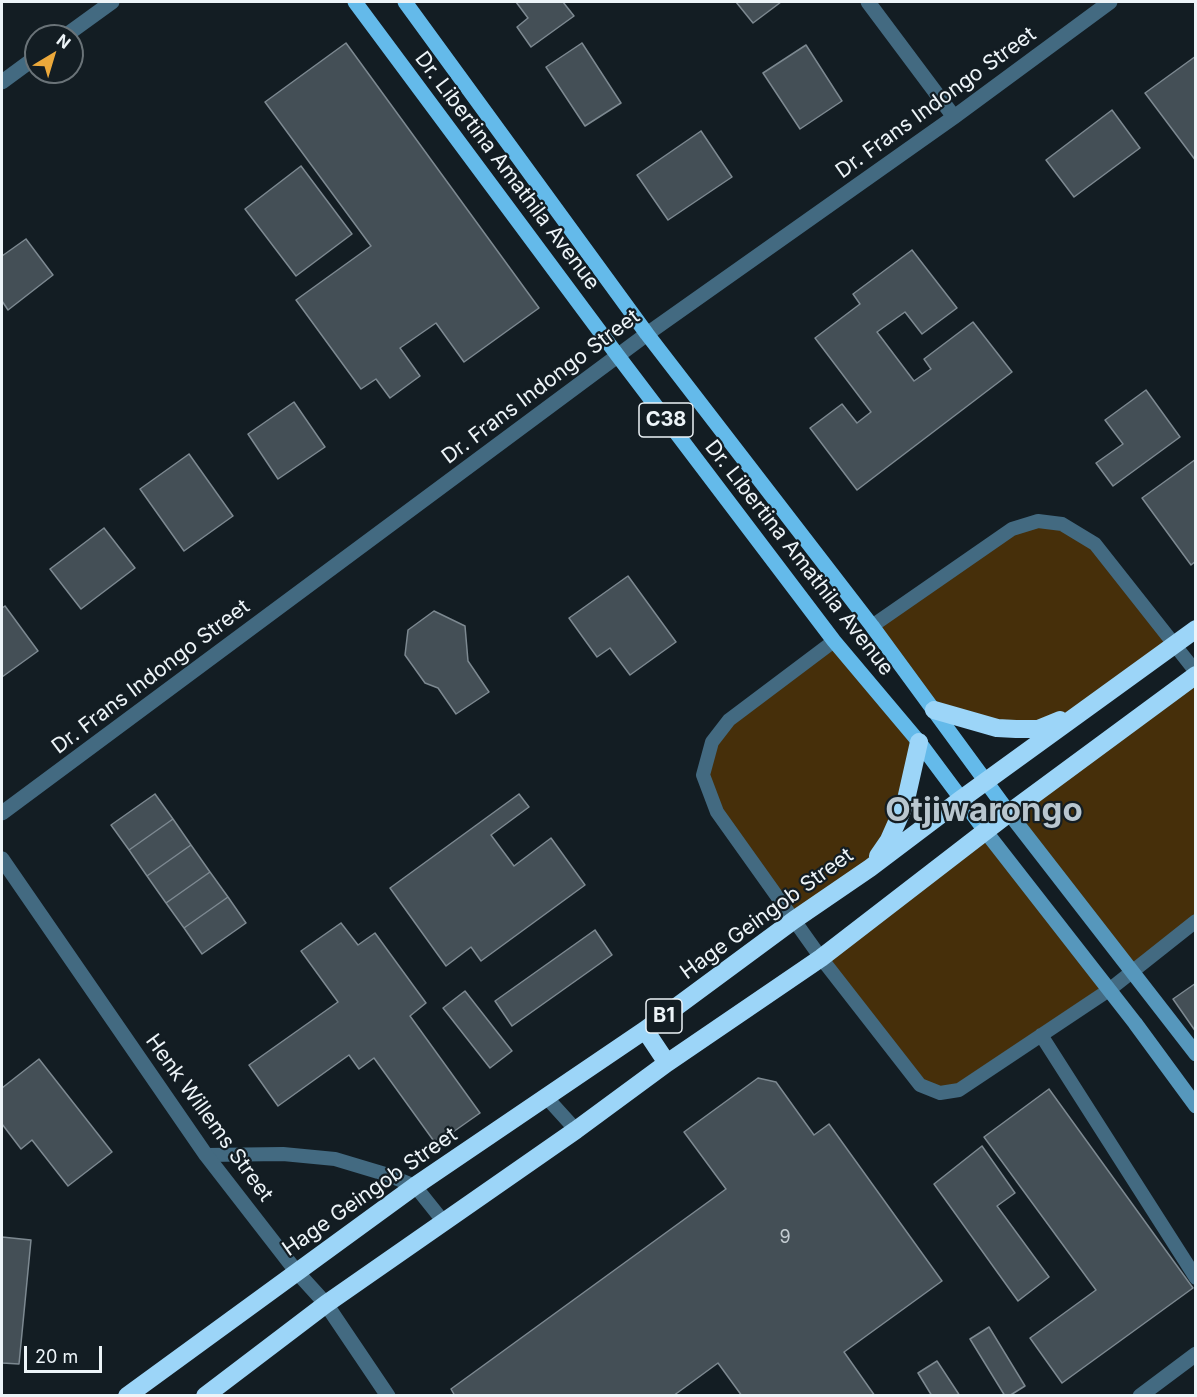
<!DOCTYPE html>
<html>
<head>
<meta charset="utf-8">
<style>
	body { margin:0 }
	#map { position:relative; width:1197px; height:1397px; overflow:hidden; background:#131d23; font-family:Inter,sans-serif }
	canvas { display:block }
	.frame { position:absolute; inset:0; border:3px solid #edf4f8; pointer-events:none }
	.north { position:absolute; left:24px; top:24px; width:60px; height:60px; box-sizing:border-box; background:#131d23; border:2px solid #6a7378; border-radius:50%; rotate:38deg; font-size:16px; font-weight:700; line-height:24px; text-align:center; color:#edf4f8 }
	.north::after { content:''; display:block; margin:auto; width:21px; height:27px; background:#eca93b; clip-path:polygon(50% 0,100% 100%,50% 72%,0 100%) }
	.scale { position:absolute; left:24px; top:1346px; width:78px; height:27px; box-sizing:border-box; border:3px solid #edf4f8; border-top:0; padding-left:8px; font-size:18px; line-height:21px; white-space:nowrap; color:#edf4f8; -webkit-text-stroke:4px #131d23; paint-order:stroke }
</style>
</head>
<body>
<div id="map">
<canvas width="1197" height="1397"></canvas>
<div class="frame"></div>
<div class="north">N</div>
<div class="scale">20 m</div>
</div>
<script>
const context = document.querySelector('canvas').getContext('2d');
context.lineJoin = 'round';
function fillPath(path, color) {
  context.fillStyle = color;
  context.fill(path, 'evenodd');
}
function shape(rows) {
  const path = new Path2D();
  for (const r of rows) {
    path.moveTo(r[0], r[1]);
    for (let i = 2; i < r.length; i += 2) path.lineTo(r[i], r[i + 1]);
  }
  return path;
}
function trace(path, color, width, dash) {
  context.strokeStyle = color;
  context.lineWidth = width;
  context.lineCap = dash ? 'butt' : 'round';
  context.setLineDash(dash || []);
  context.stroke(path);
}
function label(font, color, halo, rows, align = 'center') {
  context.font = font + ' Inter,sans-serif';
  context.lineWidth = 4.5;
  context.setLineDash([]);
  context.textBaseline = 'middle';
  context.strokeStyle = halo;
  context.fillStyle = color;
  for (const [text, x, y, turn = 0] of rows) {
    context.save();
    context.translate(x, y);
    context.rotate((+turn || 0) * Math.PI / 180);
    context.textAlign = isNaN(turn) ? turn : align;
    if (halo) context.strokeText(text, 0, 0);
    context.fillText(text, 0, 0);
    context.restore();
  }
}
const green = shape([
	[1038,521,1095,544,1174,644,1084,712,1038,729,934,710,872,626,1012,529],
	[834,641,919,742,914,770,870,868,794,920,717,812,703,775,712,742],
	[1195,675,1195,921,1133,973,1009,813],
	[986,832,1109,990,959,1090,920,1085,821,958]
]);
const building = shape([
	[516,2,563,2,574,16,531,47,517,27,528,18,516,2],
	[736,2,781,2,753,23,736,2],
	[346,43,539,308,464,362,436,323,400,348,420,376,390,398,376,379,361,389,296,300,371,246,265,102,346,43],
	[582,43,621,103,585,126,546,67,582,43],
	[806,45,842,101,800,129,763,73,806,45],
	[1196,56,1196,161,1145,93,1196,56],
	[1112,110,1140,148,1074,197,1046,160,1112,110],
	[701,131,732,177,668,220,637,175,701,131],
	[301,166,352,234,296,276,245,209,301,166],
	[26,239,53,275,8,310,2,301,2,256,26,239],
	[912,250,957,308,922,334,905,312,877,332,914,381,931,369,924,359,973,322,1012,372,857,490,810,428,842,404,857,423,871,412,815,338,860,304,853,294,912,250],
	[1146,390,1180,437,1113,486,1096,463,1123,444,1105,420,1146,390],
	[294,402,325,447,278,479,248,434,294,402],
	[189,454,233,516,184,551,140,489,189,454],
	[1196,459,1196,561,1191,565,1142,498,1196,459],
	[104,528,135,568,81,609,50,569,104,528],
	[628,576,676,642,630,675,610,648,597,657,569,618,628,576],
	[5,606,38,651,2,677,2,608,5,606],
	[434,611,465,626,468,661,489,692,456,714,438,688,425,683,405,655,408,630,434,611],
	[155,794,173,819,129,850,111,825,155,794],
	[519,794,529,807,491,835,514,866,551,838,585,885,481,961,471,947,446,966,390,888,519,794],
	[173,819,191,845,147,876,129,850,173,819],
	[191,845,210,872,166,903,147,876,191,845],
	[210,872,228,897,184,928,166,903,210,872],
	[228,897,246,923,202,954,184,928,228,897],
	[341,923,358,945,375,933,426,1003,410,1016,480,1113,436,1144,374,1058,359,1069,349,1055,278,1106,249,1065,338,1002,301,951,341,923],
	[595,930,612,955,512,1026,495,1001,595,930],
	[1196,983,1196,1032,1173,999,1196,983],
	[465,991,512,1051,490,1068,443,1008,465,991],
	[39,1059,112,1152,68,1186,32,1140,21,1149,2,1124,2,1088,39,1059],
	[758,1078,776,1082,814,1135,829,1124,942,1281,844,1352,875,1396,742,1396,718,1363,673,1396,455,1396,451,1389,726,1189,684,1132,758,1078],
	[1049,1089,1193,1288,1062,1383,1030,1338,1096,1290,984,1137,1049,1089],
	[982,1146,1015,1193,997,1206,1049,1277,1018,1301,934,1184,982,1146],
	[2,1237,31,1240,19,1364,2,1363,2,1237],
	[989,1327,1025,1386,1009,1396,1005,1396,970,1339,989,1327],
	[937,1361,960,1396,932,1396,918,1373,937,1361]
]);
const lane = shape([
	[872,626,1012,529,1038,521,1062,524,1095,544,1196,672],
	[834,641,729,720,712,742,703,775,717,812,821,958,920,1085,940,1093,959,1090,1109,990,1196,921],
	[1041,1035,1196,1278],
	[547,1098,576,1130],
	[206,1155,283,1154,335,1159,385,1174,415,1186,443,1221]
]);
const street = shape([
	[868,2,954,117],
	[65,36,112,2],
	[2,82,36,57],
	[2,813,647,334,954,117,1110,2],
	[2,859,206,1155,296,1271,326,1304,388,1396],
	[1140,1396,1196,1354]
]);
const secondary = shape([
	[1009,813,1196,1054],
	[986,832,1135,1023,1196,1106]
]);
const primary = shape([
	[355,2,618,356,834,641,919,742,986,832],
	[405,2,647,334,872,626,1009,813]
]);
const highway = shape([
	[934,710,997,728,1016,729,1038,729,1060,720],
	[878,856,889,840,905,804,919,742],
	[645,1030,667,1063],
	[127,1396,415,1186,645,1030,794,920,870,868,960,800,1196,629],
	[205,1396,326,1304,576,1130,667,1063,821,958,1009,813,1196,675]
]);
const numberNames = [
	["9",785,1238]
];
const shields = [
	[666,420,54],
	[664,1016,36]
];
const shieldNames = [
	["C38",666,420],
	["B1",664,1016]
];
const streetNames = [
	["Dr. Frans Indongo Street",936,103,-36],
	["Dr. Libertina Amathila Avenue",507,171,53],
	["Dr. Frans Indongo Street",541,387,-37],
	["Dr. Libertina Amathila Avenue",799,558,52],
	["Dr. Frans Indongo Street",151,677,-37],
	["Hage Geingob Street",767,914,-36],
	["Henk Willems Street",209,1118,54],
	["Hage Geingob Street",370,1192,-35]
];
const townNames = [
	["Otjiwarongo",984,811]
];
fillPath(green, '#462f0a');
fillPath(building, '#444f56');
trace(building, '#7d8991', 1.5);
trace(lane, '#436a81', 14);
trace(street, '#436a81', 15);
trace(secondary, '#5697bc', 15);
trace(primary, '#64baea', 15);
trace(highway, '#9cd5f8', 18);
label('18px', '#c3cbd0', null, numberNames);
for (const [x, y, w] of shields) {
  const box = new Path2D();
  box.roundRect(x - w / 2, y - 17, w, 34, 4.5);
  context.fillStyle = '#131d23';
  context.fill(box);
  trace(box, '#edf4f8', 1.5);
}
label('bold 20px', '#edf4f8', null, shieldNames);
label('21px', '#edf4f8', '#131d23', streetNames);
label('bold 33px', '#b9c6cf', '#131d23', townNames);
</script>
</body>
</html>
